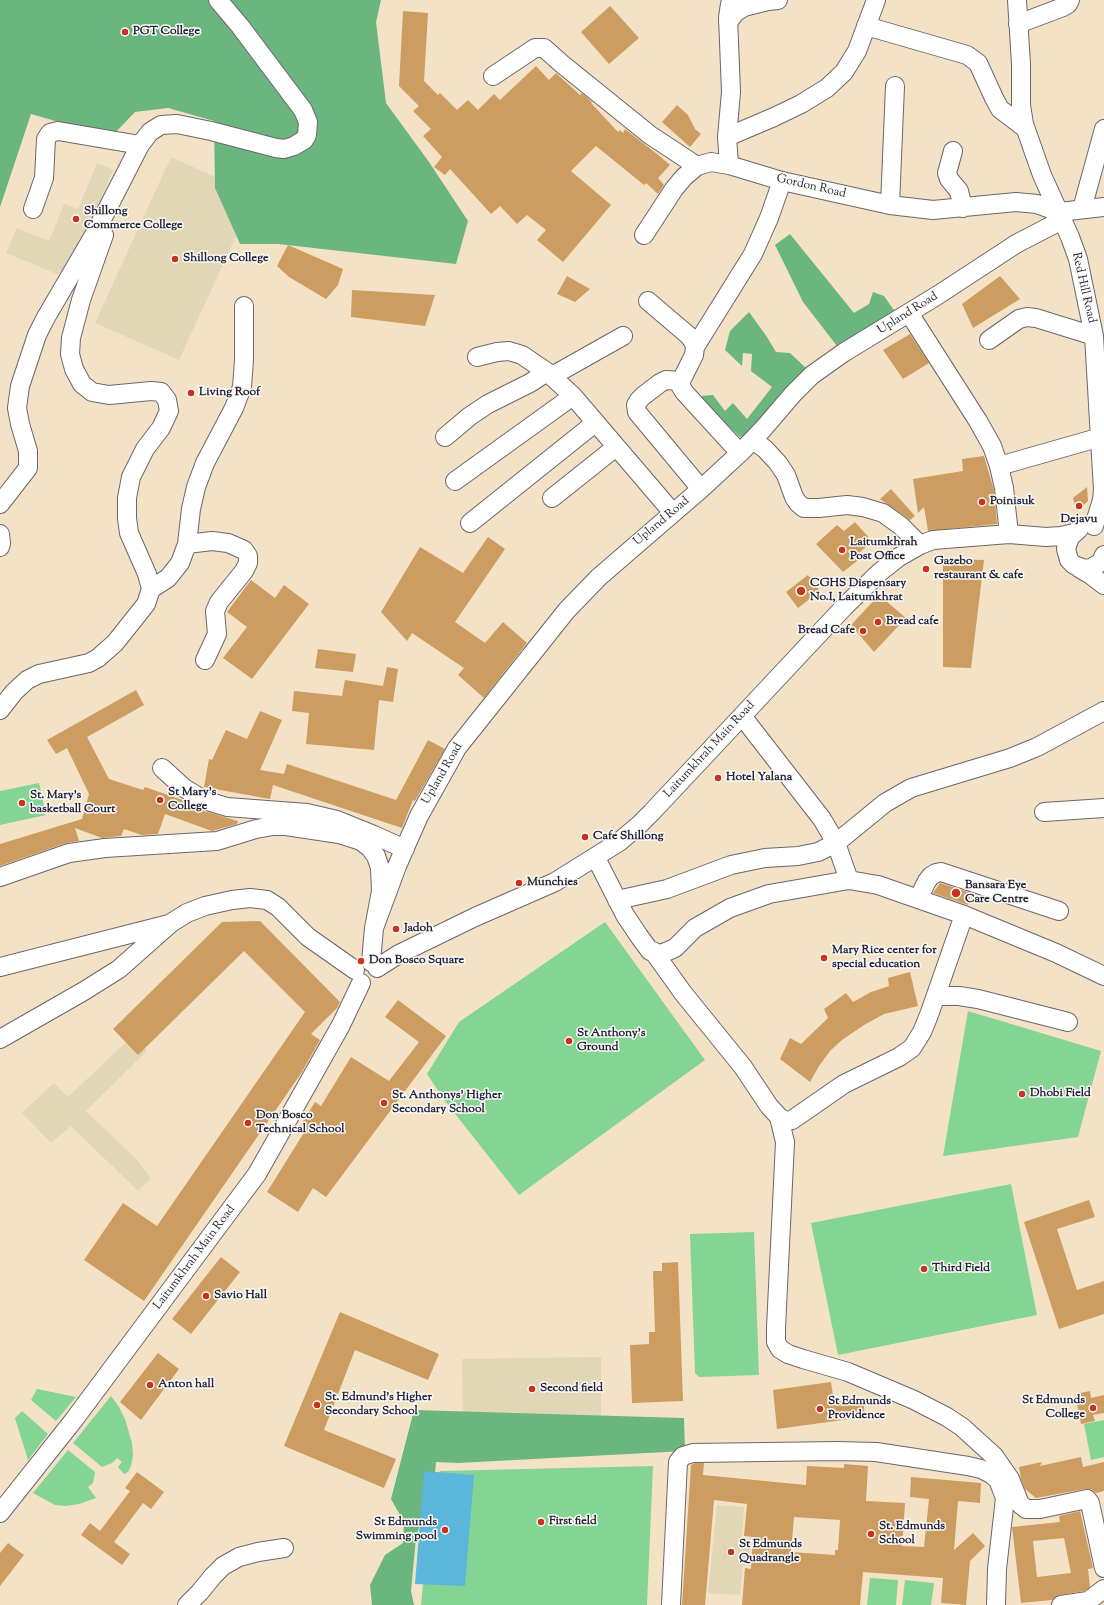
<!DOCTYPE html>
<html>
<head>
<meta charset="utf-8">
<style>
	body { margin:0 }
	canvas { display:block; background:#f3e2c6 }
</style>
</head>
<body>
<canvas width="1104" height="1605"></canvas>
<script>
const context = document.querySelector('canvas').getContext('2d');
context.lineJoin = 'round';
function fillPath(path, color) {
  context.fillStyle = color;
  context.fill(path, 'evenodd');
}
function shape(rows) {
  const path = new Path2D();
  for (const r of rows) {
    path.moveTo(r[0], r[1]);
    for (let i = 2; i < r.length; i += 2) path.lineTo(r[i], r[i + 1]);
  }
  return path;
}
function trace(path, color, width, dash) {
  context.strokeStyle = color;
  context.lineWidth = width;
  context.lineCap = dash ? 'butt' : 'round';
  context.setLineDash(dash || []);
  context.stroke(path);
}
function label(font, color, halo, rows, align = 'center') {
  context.font = font + ' "Sorts Mill Goudy",serif';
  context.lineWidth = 3;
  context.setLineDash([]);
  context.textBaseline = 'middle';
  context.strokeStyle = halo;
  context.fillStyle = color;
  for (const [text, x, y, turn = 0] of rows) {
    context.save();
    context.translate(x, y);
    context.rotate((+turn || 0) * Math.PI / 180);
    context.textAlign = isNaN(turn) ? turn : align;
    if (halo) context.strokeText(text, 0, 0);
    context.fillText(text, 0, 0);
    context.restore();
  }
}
const built = shape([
	[171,157,255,195,179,360,95,323],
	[97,163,113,170,69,279,6,253,17,228,49,241,64,204,78,209],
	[136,1040,147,1051,86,1111,135,1158,151,1178,138,1191,71,1126,51,1143,22,1113,54,1083,68,1097,126,1042],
	[601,1357,601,1419,463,1421,462,1359],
	[717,1505,744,1507,742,1537,751,1539,748,1566,743,1566,740,1595,708,1593]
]);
const green = shape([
	[39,783,46,815,0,825,0,791],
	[605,922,705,1060,519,1195,445,1101,427,1074,459,1022],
	[968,1011,1101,1051,1078,1137,943,1156],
	[1011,1184,1037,1315,838,1355,811,1223],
	[754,1232,759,1375,699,1377,695,1373,690,1234],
	[37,1389,76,1397,56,1421,31,1400],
	[111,1396,119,1407,125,1419,132,1443,133,1456,131,1466,128,1472,124,1474,118,1467,122,1462,117,1458,112,1463,102,1467,73,1443],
	[22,1411,48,1434,28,1460,15,1418],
	[1104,1420,1104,1457,1091,1460,1084,1424],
	[68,1450,95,1472,93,1483,88,1487,96,1498,79,1504,66,1506,55,1505,33,1493],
	[653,1466,647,1605,421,1605,424,1573,440,1471],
	[870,1578,898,1580,896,1605,867,1605],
	[905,1580,934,1583,931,1605,902,1605]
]);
const forest = shape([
	[0,0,381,0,376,22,386,103,429,162,468,221,456,264,278,244,240,244,215,188,214,121,168,108,135,112,111,137,31,114,0,207],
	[790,234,854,313,869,304,873,292,884,296,896,313,837,346,803,302,775,245],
	[749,312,767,337,776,352,790,353,807,369,753,433,740,437,720,418,701,396,713,395,725,411,733,403,747,419,772,387,751,371,752,354,743,353,742,366,725,350,730,331],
	[414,1410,684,1418,685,1451,458,1463,436,1462,435,1473,416,1538,411,1591,414,1605,372,1605,370,1585,385,1555,403,1543,404,1522,391,1499]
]);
const water = shape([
	[424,1471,474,1475,465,1586,415,1584]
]);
const building = shape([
	[610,6,639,38,609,64,581,32],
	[403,11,428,13,424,81,438,95,440,93,457,110,468,100,478,110,494,94,500,100,536,66,549,80,556,73,580,95,582,93,592,102,591,103,618,132,620,130,623,133,625,129,657,154,670,165,658,178,664,185,658,194,646,183,644,185,596,146,571,171,611,205,563,262,537,240,546,230,527,215,517,224,500,206,491,214,450,169,445,175,434,167,442,157,423,136,431,129,413,111,419,106,399,86],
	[677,105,688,115,695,129,701,134,690,147,662,122],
	[288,245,343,269,338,285,326,299,289,277,277,266],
	[567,276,590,289,575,302,557,294],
	[1000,276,1020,299,973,328,962,304],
	[352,290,435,295,425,326,351,317],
	[910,334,929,363,903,379,883,350],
	[984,456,994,490,997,524,928,531,924,507,918,513,913,479,963,471,962,459],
	[1087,487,1088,501,1077,511,1073,498],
	[891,489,915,516,910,520,880,499],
	[855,522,872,541,855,557,857,561,843,572,816,544,837,525,844,531],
	[488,537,505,549,455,622,485,643,503,622,527,643,484,698,458,675,464,668,412,633,407,641,381,612,420,547,463,573],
	[943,559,984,560,971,668,943,667],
	[808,575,820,591,798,608,786,592],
	[251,580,275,598,284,585,309,604,252,679,223,658,247,627,227,612],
	[879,595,906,618,874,652,851,625],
	[318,649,356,654,353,672,315,668],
	[387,667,398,669,393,702,379,700,374,750,306,744,309,713,292,711,294,691,342,696,345,680,383,686],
	[136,690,144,705,87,737,109,779,143,790,145,787,188,802,201,810,238,821,237,824,212,831,165,814,158,834,142,835,124,829,121,836,102,838,75,828,79,841,66,843,0,866,0,844,82,819,89,794,67,748,56,754,47,740],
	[260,711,282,720,260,770,284,774,287,764,396,800,428,740,445,749,415,801,413,800,402,828,273,785,270,799,204,787,209,759,212,760,226,730,247,739],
	[940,883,971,893,968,905,933,893],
	[260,921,340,1002,337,1008,311,1034,320,1040,302,1072,144,1301,84,1260,123,1203,157,1226,305,1012,244,951,138,1055,113,1029,222,922],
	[910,972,918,1006,884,1014,864,1025,842,1040,830,1051,819,1066,810,1082,780,1059,790,1038,801,1044,828,1018,824,1009,846,993,853,1002,871,992,889,986,888,978],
	[398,1000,446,1036,326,1197,313,1188,298,1212,267,1192,305,1131,299,1128,315,1102,321,1106,351,1057,389,1081,419,1042,385,1017],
	[1089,1200,1095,1217,1057,1229,1077,1290,1104,1281,1104,1314,1059,1329,1024,1222],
	[221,1257,240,1272,191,1334,172,1319],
	[678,1262,683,1401,632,1403,630,1345,649,1344,649,1332,655,1332,653,1271,662,1271,662,1263],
	[340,1312,439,1354,428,1380,355,1350,324,1430,396,1459,384,1488,284,1446],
	[158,1353,179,1369,141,1420,120,1402],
	[831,1382,834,1402,863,1398,865,1417,777,1429,773,1390],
	[1090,1391,1091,1398,1104,1395,1104,1413,1093,1415,1095,1421,1081,1424,1075,1394],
	[1081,1457,1083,1467,1104,1462,1104,1491,1096,1493,1091,1489,1085,1489,1036,1498,1025,1489,1021,1479,1019,1467,1042,1462,1040,1466],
	[695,1463,704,1463,703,1475,806,1485,807,1466,844,1468,844,1464,868,1466,866,1501,905,1503,902,1546,924,1547,929,1499,910,1497,911,1477,981,1483,980,1503,958,1501,954,1550,973,1533,985,1546,970,1561,966,1605,941,1603,943,1578,863,1572,860,1605,742,1605,745,1568,751,1569,753,1537,744,1536,747,1504,714,1500,705,1605,682,1605,691,1465],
	[794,1517,840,1520,838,1550,835,1550,835,1555,791,1552],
	[137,1472,164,1492,151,1509,143,1503,114,1542,130,1554,122,1565,81,1535,90,1523,100,1531,130,1491,125,1488],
	[1080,1511,1093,1568,1088,1569,1090,1587,1084,1591,1059,1595,1052,1600,1021,1603,1012,1527,1060,1522,1059,1516],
	[1064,1538,1071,1573,1037,1577,1033,1541],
	[8,1543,24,1555,0,1586,0,1553]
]);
const minor = shape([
	[732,0,730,4,728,17,731,92,727,137,729,165,782,181,890,205,933,210,1016,202,1037,204,1059,212,1104,207],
	[1017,0,1021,64,1021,105,1024,124,1042,175,1070,237,1078,259,1094,336,1103,490,1102,500,1094,526],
	[728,22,736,12,744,7,768,1,778,0],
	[1018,24,1063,7,1068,4,1070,0],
	[866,26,967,55,978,63,994,98,1000,109,1025,128],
	[493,76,535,48,544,48,562,64,650,135,697,166],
	[727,137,774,117,801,104,827,88,844,72,857,51,876,0],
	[953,151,947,173,949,179,959,191,963,208],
	[890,205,895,86],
	[33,209,44,178,46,139,50,133,58,131,140,145],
	[1082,209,1104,129],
	[644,235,674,189,684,177,697,166,711,162,729,165],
	[648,301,688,335,693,341,695,347,694,355,681,381,681,387,685,393,740,453],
	[909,313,978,421,992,446,999,466,1004,488,1009,534],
	[989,340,1019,319,1027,317,1036,318,1094,336],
	[695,347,753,254,769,218,782,181],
	[477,357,497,352,509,351,522,355,547,372,573,396,673,513],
	[552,376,623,336],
	[681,381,666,380,660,383,643,396,639,400,636,405,637,412,701,489],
	[445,437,470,416,488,404,530,383,547,372],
	[753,440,765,449,778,463,786,475,794,497,798,503,804,508,819,508,847,505,863,507,883,513,901,526,920,545],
	[999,466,1101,437],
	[455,481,573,396],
	[552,498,616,447],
	[0,504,28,468,28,451,20,424,17,408,20,386,37,335,45,319,94,235,140,145,150,132,161,125,177,124,211,131,276,148,284,149,294,146,304,140,307,135,308,122,303,110,240,26,218,0],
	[470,523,595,423],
	[1079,529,1070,537,1066,549,1069,560,1074,565,1085,569,1091,568,1101,562,1104,555],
	[0,534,1,543,0,547],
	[187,544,212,541,228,543,244,550,248,556,248,563,244,571,219,602,215,611,217,634,205,660],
	[1079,568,1091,575,1104,585],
	[151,589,168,578,180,563,187,544,191,509,196,487,205,463,234,408,242,387,244,360,244,306],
	[0,710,14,692,27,680,39,674,89,663,98,658,115,643,146,604,151,589,147,574,129,533,127,518,127,498,131,477,145,449,161,428,169,411,167,400,161,392,151,391,109,395,92,392,82,384,74,369,70,354,71,338,81,300,104,235],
	[742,716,822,819,836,843,849,880],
	[162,768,184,788,204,800,227,807,307,813,337,820,374,835,405,849],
	[1044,812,1104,808],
	[596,858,625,915,639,936,650,951,661,954,675,948,695,928,730,908,769,894,849,880,878,885,964,915,1056,953,1104,976],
	[0,877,69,853,105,848,217,841,256,829,273,826,286,826,339,834,361,841,370,848,376,856,380,868,381,891,374,928,371,962],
	[918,899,927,881,931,876,936,873,941,872,1059,911],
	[617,900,667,889,731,865,765,858,798,856,818,852,836,843,885,803,911,788,1010,758,1037,747,1104,711],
	[374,928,397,866,419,816,457,748,567,610,599,577,701,489,740,453,763,429,793,394,812,375,843,353,938,295,1016,244,1062,220],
	[653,951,683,993,743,1067,769,1106,779,1117,785,1121,792,1120,844,1084,899,1057,912,1048,922,1032,929,1015,964,915],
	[0,967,169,924],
	[377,968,399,954,475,917,555,882,619,842,638,826,652,812,845,606,880,572,899,557,920,545,933,540,1009,534,1046,537,1061,536,1074,533],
	[936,996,959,996,978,999,1068,1022],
	[0,1039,84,991,119,969,171,923,187,913,205,906,232,900,250,898,267,900,278,907,308,937,355,970],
	[779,1117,785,1142,776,1328,776,1342,780,1349,788,1354,803,1359,848,1372,914,1400,947,1417,962,1427,994,1456,1010,1479,1020,1504,1026,1509,1040,1509,1087,1499,1090,1503,1104,1568],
	[0,1513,73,1421,257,1174,341,1025,361,983],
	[187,1605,200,1592,213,1576,223,1566,239,1557,258,1552,284,1548],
	[671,1605,678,1462,683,1456,693,1453,838,1451,876,1452,968,1466,981,1469,991,1474,998,1480,1005,1498,997,1569,996,1605],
	[1061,1605,1088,1601,1104,1589]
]);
const markers = [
	[125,32,4,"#c8321e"],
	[76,219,4,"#c8321e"],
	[175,259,4,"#c8321e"],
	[191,393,4,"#c8321e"],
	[982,502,4,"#c8321e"],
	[1079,506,4,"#c8321e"],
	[842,550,4,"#c8321e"],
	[926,569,4,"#c8321e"],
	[801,591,5,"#c8321e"],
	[878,622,4,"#c8321e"],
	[863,631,4,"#c8321e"],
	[718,778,4,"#c8321e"],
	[160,800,4,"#c8321e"],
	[22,803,4,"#c8321e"],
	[585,837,4,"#c8321e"],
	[519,883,4,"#c8321e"],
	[956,893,5,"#c8321e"],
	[396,929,4,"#c8321e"],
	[824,958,4,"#c8321e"],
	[361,961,4,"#c8321e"],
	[569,1041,4,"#c8321e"],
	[1022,1094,4,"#c8321e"],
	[384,1103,4,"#c8321e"],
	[248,1123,4,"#c8321e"],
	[924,1269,4,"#c8321e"],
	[206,1296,4,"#c8321e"],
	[150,1385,4,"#c8321e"],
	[532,1389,4,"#c8321e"],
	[317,1405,4,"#c8321e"],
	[1093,1408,4,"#c8321e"],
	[820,1409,4,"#c8321e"],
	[541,1522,4,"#c8321e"],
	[445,1530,4,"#c8321e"],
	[871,1534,4,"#c8321e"],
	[731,1552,4,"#c8321e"]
];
const poiNames = [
	["PGT College",133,32],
	["Shillong",84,212],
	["Commerce College",84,226],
	["Shillong College",183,259],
	["Living Roof",199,393],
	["Poinisuk",990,502],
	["Dejavu",1079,520,"center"],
	["Laitumkhrah",850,543],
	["Post Office",850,557],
	["Gazebo",934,562],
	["restaurant & cafe",934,576],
	["CGHS Dispensary",810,584],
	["No.I, Laitumkhrat",810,598],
	["Bread cafe",886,622],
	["Bread Cafe",855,631,"right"],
	["Hotel Yalana",726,778],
	["St Mary's",168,793],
	["College",168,807],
	["St. Mary's",30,796],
	["basketball Court",30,810],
	["Cafe Shillong",593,837],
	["Munchies",527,883],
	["Bansara Eye",965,886],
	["Care Centre",965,900],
	["Jadoh",404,929],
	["Mary Rice center for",832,951],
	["special education",832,965],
	["Don Bosco Square",369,961],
	["St Anthony's",577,1034],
	["Ground",577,1048],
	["Dhobi Field",1030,1094],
	["St. Anthonys' Higher",392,1096],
	["Secondary School",392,1110],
	["Don Bosco",256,1116],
	["Technical School",256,1130],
	["Third Field",932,1269],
	["Savio Hall",214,1296],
	["Anton hall",158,1385],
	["Second field",540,1389],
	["St. Edmund's Higher",325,1398],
	["Secondary School",325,1412],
	["St Edmunds",1085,1401,"right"],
	["College",1085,1415,"right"],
	["St Edmunds",828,1402],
	["Providence",828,1416],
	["First field",549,1522],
	["St Edmunds",437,1523,"right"],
	["Swimming pool",437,1537,"right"],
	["St. Edmunds",879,1527],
	["School",879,1541],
	["St Edmunds",739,1545],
	["Quadrangle",739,1559]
];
const streetNames = [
	["Gordon Road",811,187,13],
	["Red Hill Road",1083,288,77],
	["Upland Road",908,314,-32],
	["Upland Road",662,522,-40],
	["Laitumkhrah Main Road",710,750,-47],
	["Upland Road",443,774,-60],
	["Laitumkhrah Main Road",195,1258,-53]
];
fillPath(built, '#e1d7b7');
fillPath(green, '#84d494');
fillPath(forest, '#6bb67e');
fillPath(water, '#5cb5da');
fillPath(building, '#cd9c60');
trace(minor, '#6b656c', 20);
trace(minor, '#fff', 18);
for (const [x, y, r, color] of markers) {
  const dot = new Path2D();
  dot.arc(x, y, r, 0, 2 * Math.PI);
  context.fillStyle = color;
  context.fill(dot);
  trace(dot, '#fdfcf7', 1.5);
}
label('bold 12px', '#22223b', '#fdfcf7', poiNames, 'left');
label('12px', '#22223b', '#fdfcf7', streetNames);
</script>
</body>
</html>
